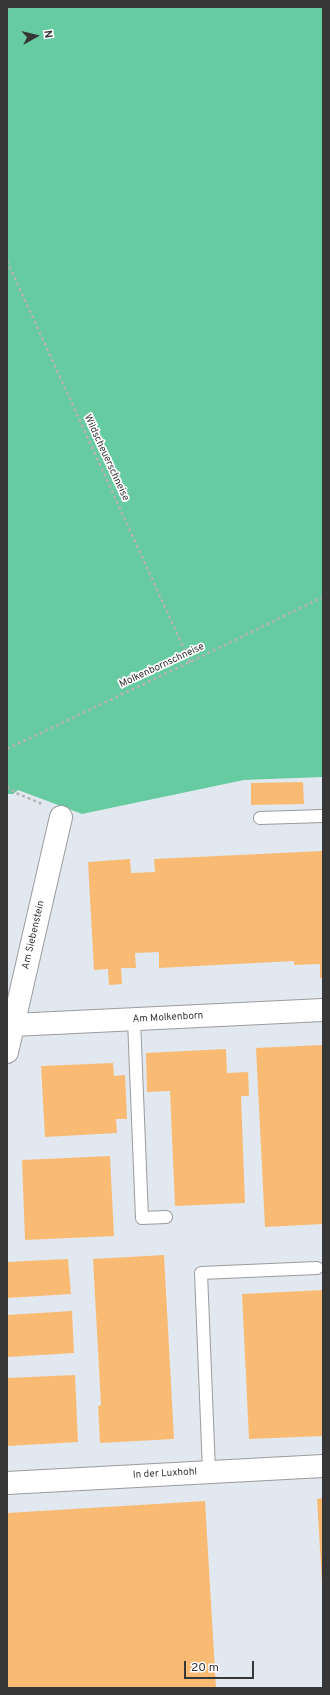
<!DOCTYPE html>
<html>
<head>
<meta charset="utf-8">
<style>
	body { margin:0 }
	#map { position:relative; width:330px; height:1695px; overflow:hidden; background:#f2f3f4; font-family:Overpass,sans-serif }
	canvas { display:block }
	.frame { position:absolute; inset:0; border:8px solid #373738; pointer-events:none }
	.north { position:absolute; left:16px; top:16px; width:40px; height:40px; -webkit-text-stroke:3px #fff; paint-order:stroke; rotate:82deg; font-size:11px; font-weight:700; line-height:16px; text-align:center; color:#373738 }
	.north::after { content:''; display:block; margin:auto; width:14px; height:18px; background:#373738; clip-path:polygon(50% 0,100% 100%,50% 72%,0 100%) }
	.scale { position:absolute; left:184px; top:1661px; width:70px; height:18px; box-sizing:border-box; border:2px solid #373738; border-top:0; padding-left:5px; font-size:12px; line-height:14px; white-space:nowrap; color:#373738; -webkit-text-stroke:3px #fff; paint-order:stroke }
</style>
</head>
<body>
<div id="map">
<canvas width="330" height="1695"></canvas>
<div class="frame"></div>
<div class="north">N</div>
<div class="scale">20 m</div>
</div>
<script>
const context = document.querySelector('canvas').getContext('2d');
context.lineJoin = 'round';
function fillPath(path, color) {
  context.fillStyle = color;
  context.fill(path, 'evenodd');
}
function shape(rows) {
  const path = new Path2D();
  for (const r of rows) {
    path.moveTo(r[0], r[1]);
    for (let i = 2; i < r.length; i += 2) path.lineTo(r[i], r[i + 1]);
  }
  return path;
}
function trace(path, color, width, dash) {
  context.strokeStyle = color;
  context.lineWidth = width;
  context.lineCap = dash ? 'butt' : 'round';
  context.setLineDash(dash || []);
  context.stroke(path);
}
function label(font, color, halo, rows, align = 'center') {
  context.font = font + ' Overpass,sans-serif';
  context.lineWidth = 3.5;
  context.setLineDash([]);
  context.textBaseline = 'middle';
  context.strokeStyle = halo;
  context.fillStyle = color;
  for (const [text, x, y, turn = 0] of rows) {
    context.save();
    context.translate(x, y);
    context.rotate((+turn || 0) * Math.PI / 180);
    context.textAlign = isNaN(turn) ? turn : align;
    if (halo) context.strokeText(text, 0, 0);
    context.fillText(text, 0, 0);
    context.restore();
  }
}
const built = shape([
	[323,777,323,1688,7,1688,7,794,13,794,18,790,82,814,244,780]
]);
const forest = shape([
	[7,7,323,7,323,777,244,780,82,814,18,790,13,794,7,794]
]);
const building = shape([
	[303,782,304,804,251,805,251,783],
	[323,851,323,978,320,978,320,964,294,965,294,961,159,968,159,952,135,953,136,968,121,968,122,984,109,985,108,969,94,970,88,862,130,859,131,873,155,872,154,859],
	[323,1045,323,1224,265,1227,256,1048],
	[226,1049,227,1073,248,1072,249,1096,241,1096,245,1203,175,1206,170,1091,147,1092,146,1053],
	[113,1063,114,1076,125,1075,127,1119,116,1119,117,1133,45,1137,41,1066],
	[110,1156,114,1236,25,1240,22,1160],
	[164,1255,174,1439,100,1443,98,1406,101,1405,93,1259],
	[68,1259,71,1294,7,1298,7,1262],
	[323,1290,323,1436,249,1439,242,1294],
	[72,1311,74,1353,7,1357,7,1315],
	[75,1375,78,1442,7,1446,7,1378],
	[323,1498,323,1583,322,1583,317,1499],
	[205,1501,216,1688,7,1688,7,1513]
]);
const path = shape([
	[7,8,10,7],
	[7,261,190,662],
	[7,749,190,662,323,597],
	[7,786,16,793,40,803,42,807]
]);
const lane = shape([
	[260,818,323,816],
	[134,1020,142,1218,166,1217],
	[209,1471,201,1273,317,1268]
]);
const street = shape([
	[13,1025,323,1010],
	[7,1052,61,817],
	[7,1483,323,1466]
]);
const streetNames = [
	["Wildscheuerschneise",106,458,65],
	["Molkenbornschneise",162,666,-25],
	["Am Siebenstein",34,935,-77],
	["Am Molkenborn",168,1018,-3],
	["In der Luxhohl",165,1474,-3]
];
fillPath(built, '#e2e8f0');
fillPath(forest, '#66cba1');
fillPath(building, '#f9bb74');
trace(lane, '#9a9b9c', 14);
trace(street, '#9a9b9c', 24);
trace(path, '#b4b4b5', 2.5, [3, 3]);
trace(lane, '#fff', 12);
trace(street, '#fff', 22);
label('10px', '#373738', '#fff', streetNames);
</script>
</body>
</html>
